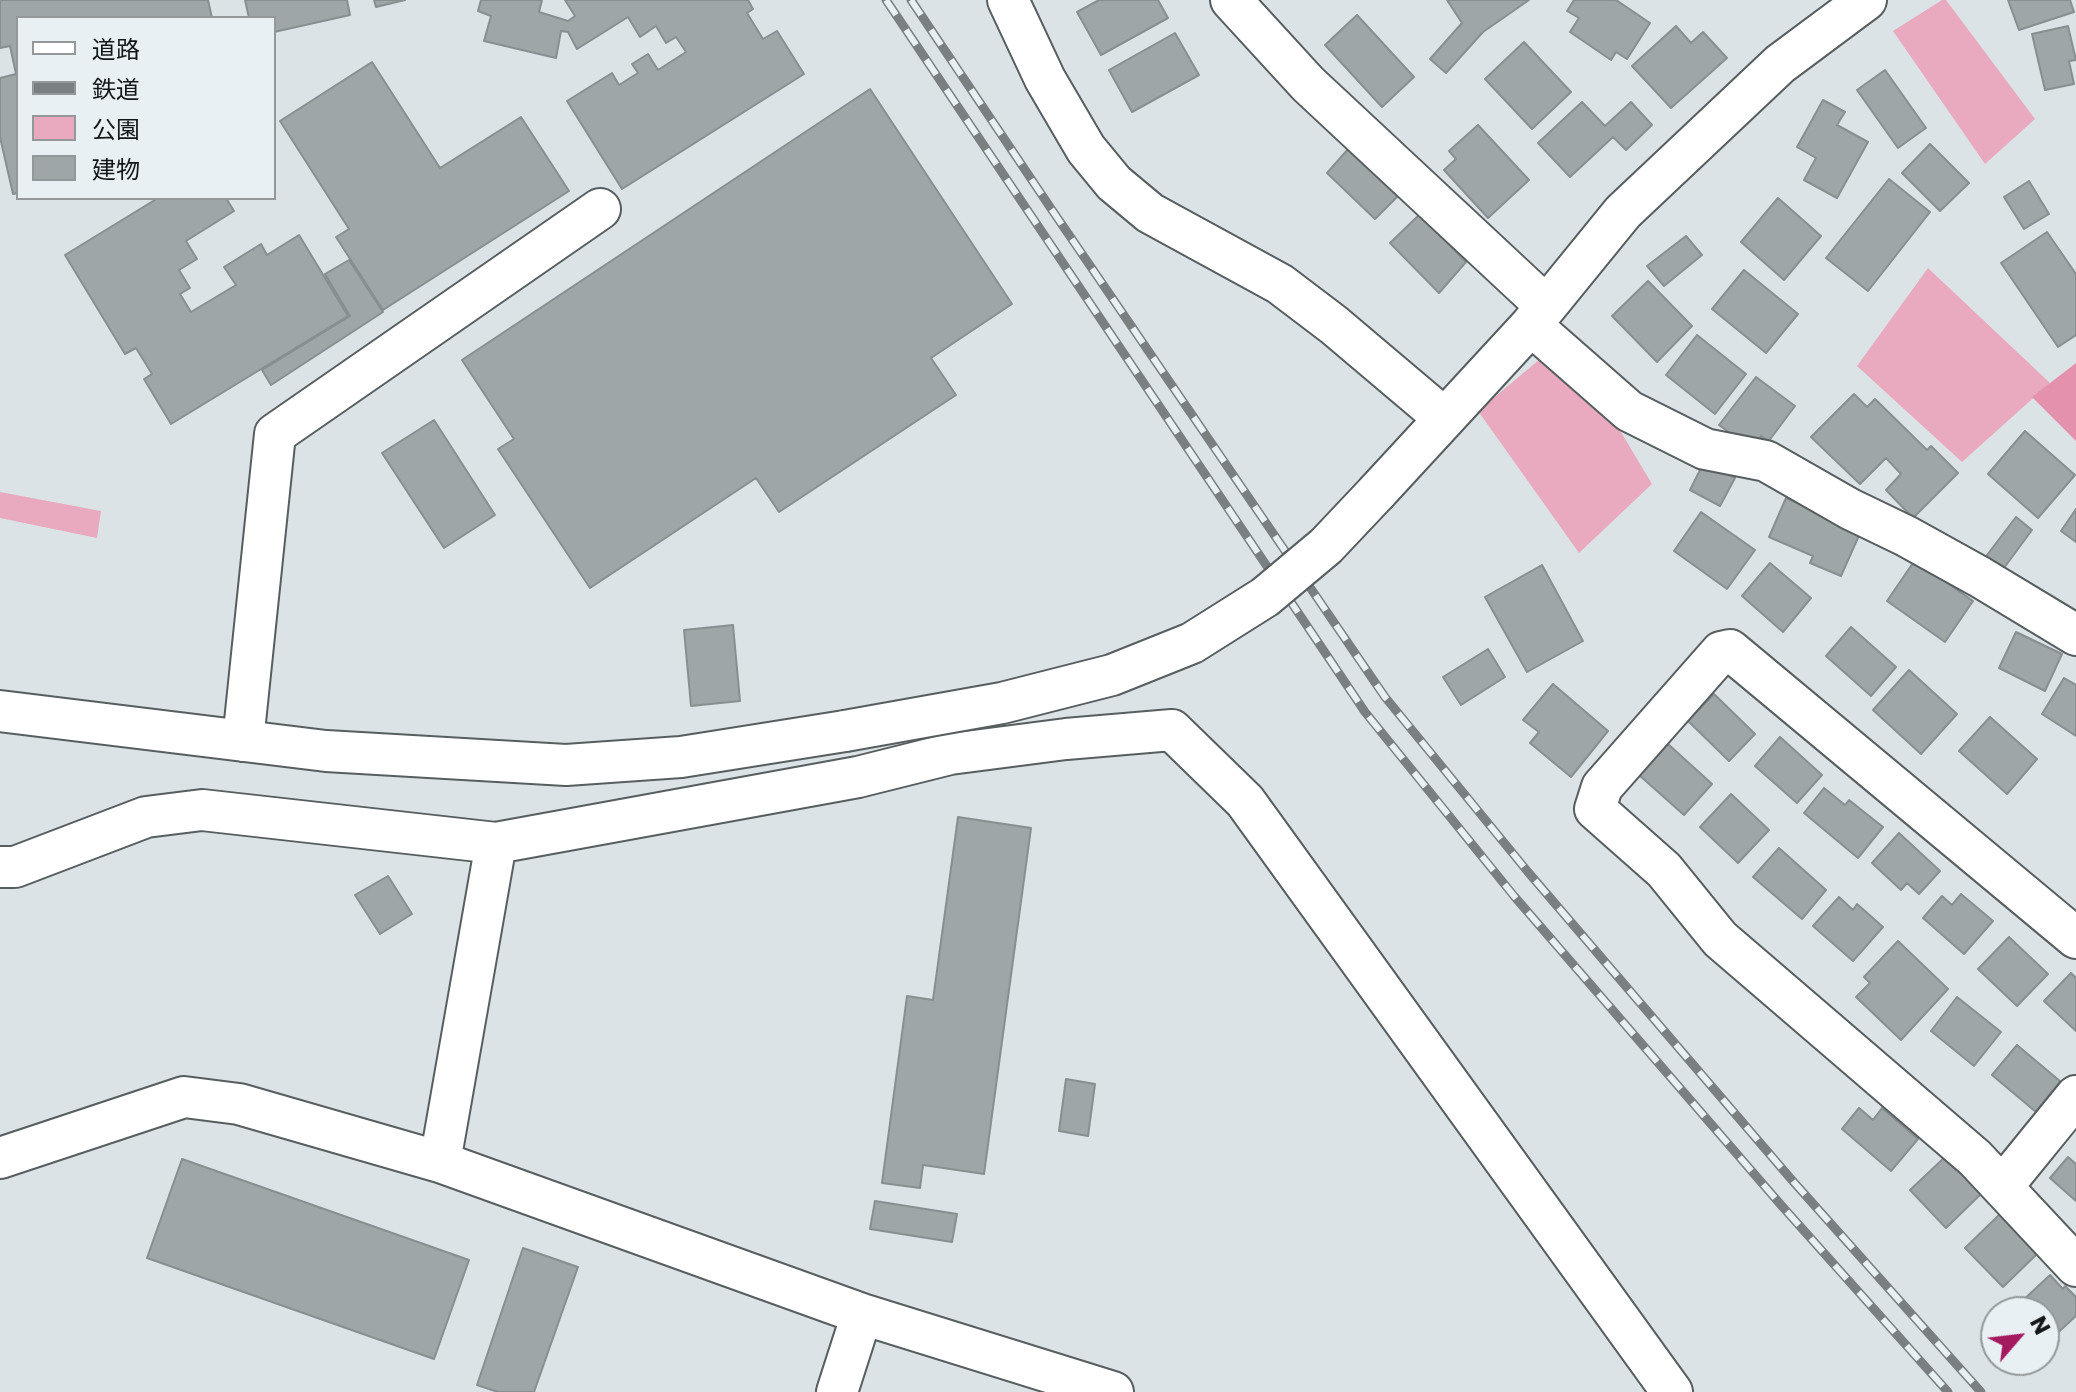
<!DOCTYPE html>
<html>
<head>
<meta charset="utf-8">
<style>
	body { margin:0 }
	#map { position:relative; width:2076px; height:1392px; overflow:hidden; background:#dbe3e6; font-family:Poppins,"Noto Sans JP",sans-serif }
	canvas { display:block }
	.legend { position:absolute; left:16px; top:16px; width:260px; height:184px; box-sizing:border-box; background:#e8f0f3; border:2px solid #93999b; margin:0; padding:10px 14px; list-style:none; font-size:24px; color:#141718 }
	.legend li { display:flex; align-items:center; gap:16px; height:40px }
	.legend b { width:40px; border:2px solid #93999b }
	.north { position:absolute; left:1980px; top:1296px; width:80px; height:80px; box-sizing:border-box; background:#e8f0f3; border:2px solid #93999b; border-radius:50%; rotate:62deg; font-size:22px; font-weight:700; line-height:32px; text-align:center; color:#141718 }
	.north::after { content:''; display:block; margin:auto; width:28px; height:36px; background:#a5195e; clip-path:polygon(50% 0,100% 100%,50% 72%,0 100%) }
</style>
</head>
<body>
<div id="map">
<canvas width="2076" height="1392"></canvas>
<ul class="legend">
<li><b style="height:10px;background:#fff"></b>道路</li>
<li><b style="height:10px;background:#7a8082"></b>鉄道</li>
<li><b style="height:22px;background:#e9aabf"></b>公園</li>
<li><b style="height:22px;background:#9ea6a8"></b>建物</li>
</ul>
<div class="north">N</div>
</div>
<script>
const context = document.querySelector('canvas').getContext('2d');
context.lineJoin = 'round';
function fillPath(path, color) {
  context.fillStyle = color;
  context.fill(path, 'evenodd');
}
function shape(rows) {
  const path = new Path2D();
  for (const r of rows) {
    path.moveTo(r[0], r[1]);
    for (let i = 2; i < r.length; i += 2) path.lineTo(r[i], r[i + 1]);
  }
  return path;
}
function trace(path, color, width, dash) {
  context.strokeStyle = color;
  context.lineWidth = width;
  context.lineCap = dash ? 'butt' : 'round';
  context.setLineDash(dash || []);
  context.stroke(path);
}
const green = shape([
	[1942,0,1946,0,2035,119,1985,164,1893,31],
	[1928,268,2050,383,1962,462,1857,366],
	[1540,359,1606,407,1652,484,1579,553,1478,411],
	[0,492,101,511,97,538,0,518]
]);
const forest = shape([
	[2076,363,2076,441,2032,397]
]);
const building = shape([
	[0,0,208,0,212,18,18,18,18,193,13,194,0,137,0,78,16,74,10,46,0,48,0,0],
	[245,0,347,0,350,15,274,32,274,18,249,18,245,0],
	[374,0,405,0,376,7,374,0],
	[481,0,542,0,539,12,568,21,575,16,565,0,748,0,753,9,747,13,763,39,777,31,804,74,622,189,567,101,612,73,619,85,638,73,632,64,648,54,658,70,686,52,676,37,666,43,656,26,640,37,628,17,577,49,568,32,561,31,556,58,484,41,491,16,478,11,481,0],
	[1099,0,1158,0,1168,18,1101,55,1077,12,1099,0],
	[1447,0,1529,0,1483,32,1446,73,1430,59,1462,23,1447,0],
	[1574,0,1616,0,1650,23,1627,59,1616,52,1611,60,1570,32,1579,18,1567,11,1574,0],
	[2008,0,2070,0,2074,12,2019,30,2008,0],
	[1357,15,1414,77,1382,107,1325,45,1357,15],
	[1676,26,1691,43,1703,32,1727,58,1671,108,1632,66,1676,26],
	[2068,26,2076,60,2069,61,2074,84,2045,90,2032,34,2068,26],
	[1175,33,1199,75,1132,112,1109,70,1175,33],
	[1524,42,1571,92,1532,129,1485,79,1524,42],
	[372,62,440,168,521,117,569,191,383,310,336,237,349,229,280,121,372,62],
	[1885,70,1926,128,1898,148,1857,90,1885,70],
	[870,89,1012,304,931,358,956,395,779,512,756,478,590,588,498,449,514,439,462,360,870,89],
	[1823,100,1845,112,1837,125,1868,142,1837,198,1804,180,1816,158,1797,147,1823,100],
	[1582,102,1605,126,1631,102,1652,125,1626,150,1613,137,1570,177,1538,143,1582,102],
	[1478,125,1529,180,1488,218,1444,170,1456,159,1449,151,1478,125],
	[1930,144,1969,183,1940,211,1902,173,1930,144],
	[1349,148,1400,194,1375,219,1327,173,1349,148],
	[1889,179,1930,212,1868,291,1826,258,1889,179],
	[2029,181,2049,214,2024,229,2004,197,2029,181],
	[158,198,226,198,234,211,186,241,197,259,179,270,190,288,180,294,191,312,236,285,224,267,261,244,267,255,299,235,348,316,171,424,144,379,152,374,136,348,125,354,65,255,158,198],
	[1778,198,1821,236,1784,280,1741,242,1778,198],
	[1420,214,1466,262,1439,293,1390,243,1420,214],
	[2047,232,2076,274,2076,335,2058,347,2001,263,2047,232],
	[1686,236,1702,255,1664,286,1647,266,1686,236],
	[349,260,383,312,271,385,262,370,350,316,325,274,349,260],
	[1744,270,1798,314,1766,353,1712,309,1744,270],
	[1648,281,1692,326,1657,362,1612,316,1648,281],
	[1697,335,1746,374,1715,414,1666,375,1697,335],
	[1756,377,1795,406,1768,442,1761,436,1752,449,1719,425,1756,377],
	[1854,394,1867,407,1875,399,1927,450,1931,446,1958,473,1913,518,1886,490,1901,474,1886,458,1860,484,1811,437,1854,394],
	[434,420,495,515,444,548,382,453,434,420],
	[2025,431,2075,475,2038,518,1988,474,2025,431],
	[1704,462,1735,478,1720,506,1690,490,1704,462],
	[1786,498,1861,531,1841,576,1810,563,1813,556,1769,537,1786,498],
	[2076,509,2076,542,2061,531,2076,509],
	[1701,512,1755,550,1727,589,1674,551,1701,512],
	[2016,517,2032,530,2001,572,1984,559,2016,517],
	[1915,560,1973,601,1945,642,1887,601,1915,560],
	[1770,563,1811,598,1783,632,1742,596,1770,563],
	[1542,565,1583,641,1527,672,1485,597,1542,565],
	[733,625,740,701,691,706,684,630,733,625],
	[1851,627,1896,667,1871,696,1826,656,1851,627],
	[2016,632,2062,654,2045,691,1999,668,2016,632],
	[1488,649,1505,677,1461,705,1443,677,1488,649],
	[1909,670,1957,714,1921,754,1873,710,1909,670],
	[2064,678,2076,685,2076,736,2042,714,2064,678],
	[1553,684,1608,731,1571,777,1530,743,1539,732,1523,720,1553,684],
	[1714,694,1755,734,1729,761,1688,721,1714,694],
	[1990,717,2037,759,2007,794,1959,751,1990,717],
	[1780,737,1822,775,1797,803,1755,766,1780,737],
	[1668,744,1712,784,1684,815,1639,775,1668,744],
	[1824,788,1845,805,1849,800,1883,827,1858,858,1804,813,1824,788],
	[1731,794,1769,830,1738,863,1700,827,1731,794],
	[958,817,1031,828,984,1174,923,1165,920,1188,882,1183,907,996,933,1000,958,817],
	[1899,833,1940,871,1919,894,1907,883,1901,890,1872,863,1899,833],
	[1779,848,1826,890,1802,919,1753,877,1779,848],
	[388,876,412,914,380,934,355,895,388,876],
	[1961,894,1993,921,1964,954,1923,918,1942,896,1952,905,1961,894],
	[1839,897,1853,910,1857,904,1883,927,1853,961,1813,926,1839,897],
	[2009,937,2048,974,2017,1006,1978,969,2009,937],
	[1898,941,1948,989,1901,1040,1856,997,1870,983,1864,977,1898,941],
	[2071,973,2076,978,2076,1031,2044,1001,2071,973],
	[1957,997,2001,1032,1974,1066,1931,1031,1957,997],
	[2017,1045,2061,1082,2036,1112,1992,1075,2017,1045],
	[1066,1079,1095,1084,1088,1136,1059,1131,1066,1079],
	[1859,1108,1873,1120,1882,1108,1918,1139,1891,1171,1842,1129,1859,1108],
	[2068,1157,2076,1164,2076,1201,2050,1178,2068,1157],
	[1944,1158,1956,1170,1959,1168,1983,1192,1946,1228,1910,1190,1944,1158],
	[182,1159,469,1260,434,1359,147,1258,182,1159],
	[875,1201,957,1214,952,1242,870,1229,875,1201],
	[2000,1214,2038,1253,2003,1287,1965,1248,2000,1214],
	[523,1248,578,1267,534,1392,498,1392,477,1385,523,1248],
	[2050,1275,2063,1289,2065,1286,2076,1297,2076,1316,2051,1339,2044,1331,2044,1312,2026,1312,2019,1304,2050,1275]
]);
const minor = shape([
	[1008,0,1045,79,1086,149,1114,183,1150,213,1280,284,1334,325,1444,418],
	[1231,0,1308,84,1546,306],
	[1531,325,1629,411,1705,449,1766,461,1850,509,1906,536,1980,577,2076,635],
	[1377,492,1531,325,1623,212,1780,64,1866,0],
	[0,711,326,751,566,765,681,757,845,731],
	[243,741,275,434,600,209],
	[0,867,15,867,146,817,202,810,496,843,858,777,950,754,1066,739,1172,730,1245,801,1672,1392],
	[2076,938,1730,650,1721,652,1602,787,1595,809,1664,870,1720,939,1975,1158,2076,1266],
	[0,1158,184,1097,239,1104,440,1162,862,1314,1113,1392],
	[440,1162,496,843],
	[2002,1187,2076,1096],
	[837,1392,862,1314]
]);
const rail = shape([
	[886,0,1365,712,1514,896,1781,1205,1948,1392],
	[911,0,1052,210,1385,697,1528,872,1791,1179,1981,1392]
]);
const minorBridge = shape([
	[845,731,1002,703,1112,675,1192,643,1265,597,1326,546,1377,492]
]);
fillPath(green, '#e9aabf');
fillPath(forest, '#e491ae');
fillPath(building, '#9ea6a8');
trace(building, '#878f91', 2);
trace(minor, '#575e60', 44);
trace(minor, '#fff', 40);
trace(rail, '#7a8082', 9);
trace(rail, '#e8f0f3', 6, [18]);
trace(minorBridge, '#575e60', 44, []);
trace(minorBridge, '#fff', 40);
</script>
</body>
</html>
